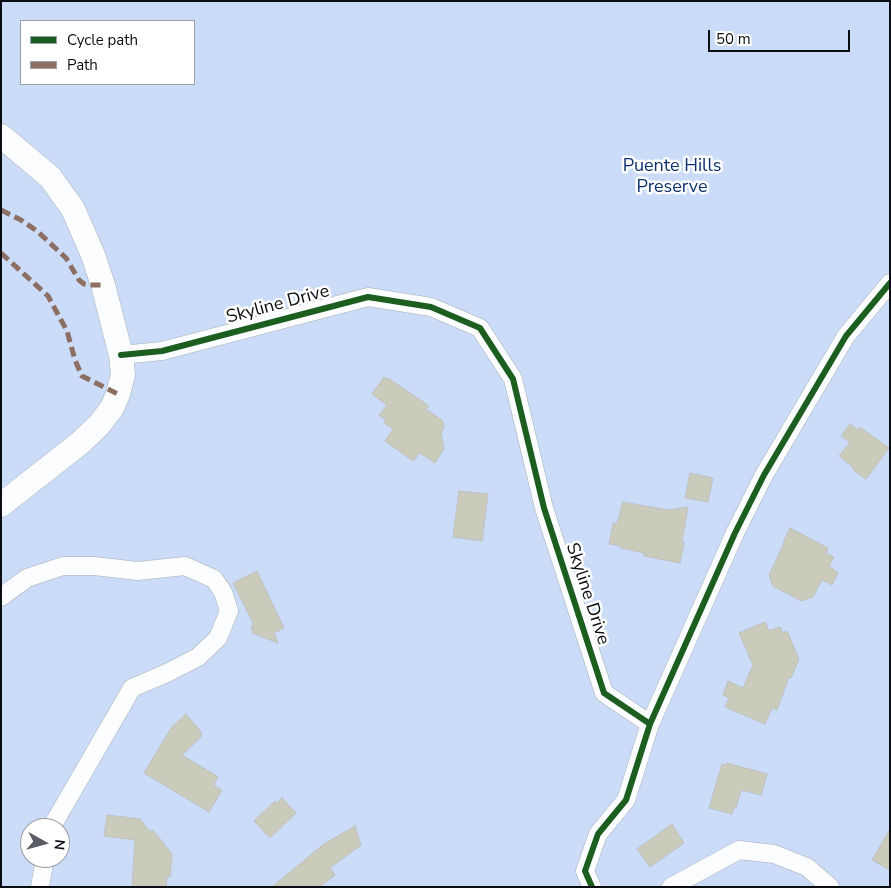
<!DOCTYPE html>
<html>
<head>
<meta charset="utf-8">
<style>
	body { margin:0 }
	#map { position:relative; width:891px; height:888px; overflow:hidden; background:#ecf0f7; font-family:"Nunito Sans",sans-serif }
	canvas { display:block }
	.frame { position:absolute; inset:0; border:2px solid #0a0d12; pointer-events:none }
	.legend { position:absolute; left:20px; top:20px; width:175px; height:65px; box-sizing:border-box; background:#fff; border:1px solid #9d9ea0; margin:0; padding:6px 9px; list-style:none; font-size:15px; color:#0a0d12 }
	.legend li { display:flex; align-items:center; gap:10px; height:25px }
	.legend b { width:25px; border:1px solid #9d9ea0 }
	.north { position:absolute; left:20px; top:818px; width:50px; height:50px; box-sizing:border-box; background:#fff; border:1px solid #9d9ea0; border-radius:50%; rotate:97deg; font-size:14px; font-weight:700; line-height:20px; text-align:center; color:#0a0d12 }
	.north::after { content:''; display:block; margin:auto; width:18px; height:22px; background:#595c62; clip-path:polygon(50% 0,100% 100%,50% 72%,0 100%) }
	.scale { position:absolute; left:708px; top:30px; width:142px; height:22px; box-sizing:border-box; border:2px solid #0a0d12; border-top:0; padding-left:6px; font-size:15px; line-height:18px; white-space:nowrap; color:#0a0d12; -webkit-text-stroke:4px #fff; paint-order:stroke }
</style>
</head>
<body>
<div id="map">
<canvas width="891" height="888"></canvas>
<div class="frame"></div>
<ul class="legend">
<li><b style="height:6px;background:#1b5e20"></b>Cycle path</li>
<li><b style="height:6px;background:#8d6e63"></b>Path</li>
</ul>
<div class="north">N</div>
<div class="scale">50 m</div>
</div>
<script>
const context = document.querySelector('canvas').getContext('2d');
context.lineJoin = 'round';
function fillPath(path, color) {
  context.fillStyle = color;
  context.fill(path, 'evenodd');
}
function shape(rows) {
  const path = new Path2D();
  for (const r of rows) {
    path.moveTo(r[0], r[1]);
    for (let i = 2; i < r.length; i += 2) path.lineTo(r[i], r[i + 1]);
  }
  return path;
}
function trace(path, color, width, dash) {
  context.strokeStyle = color;
  context.lineWidth = width;
  context.lineCap = dash ? 'butt' : 'round';
  context.setLineDash(dash || []);
  context.stroke(path);
}
function label(font, color, halo, rows, align = 'center') {
  context.font = font + ' "Nunito Sans",sans-serif';
  context.lineWidth = 5;
  context.setLineDash([]);
  context.textBaseline = 'middle';
  context.strokeStyle = halo;
  context.fillStyle = color;
  for (const [text, x, y, turn = 0] of rows) {
    context.save();
    context.translate(x, y);
    context.rotate((+turn || 0) * Math.PI / 180);
    context.textAlign = isNaN(turn) ? turn : align;
    if (halo) context.strokeText(text, 0, 0);
    context.fillText(text, 0, 0);
    context.restore();
  }
}
const green = shape([
	[1,1,890,1,890,887,1,887],
	[21,21,194,21,194,84,21,84],
	[30,828,60,828,60,858,30,858]
]);
const building = shape([
	[384,377,387,379,388,378,429,406,426,409,443,421,444,428,441,432,444,449,435,463,420,453,413,461,385,441,393,429,384,423,386,420,379,415,387,405,372,394,384,377],
	[850,424,858,430,860,427,889,448,866,479,853,470,854,468,839,456,850,442,841,436,850,424],
	[690,473,713,478,708,502,685,498,690,473],
	[459,491,488,494,482,541,453,537,459,491],
	[623,502,668,510,688,507,682,541,684,542,680,563,644,556,644,553,621,548,621,546,609,544,613,523,617,524,623,502],
	[790,528,828,548,826,553,834,557,829,566,838,573,832,585,822,580,813,597,801,601,773,586,769,575,784,543,783,543,790,528],
	[257,571,284,628,274,633,278,643,252,633,254,630,251,629,253,623,233,583,257,571],
	[765,622,769,631,780,627,783,633,787,631,799,659,791,678,789,677,777,710,772,708,765,724,725,707,729,698,723,695,728,681,743,688,753,665,739,633,765,622],
	[186,714,202,733,200,735,202,736,182,755,218,777,213,785,222,790,209,812,144,773,171,728,186,714],
	[727,763,767,774,761,795,741,790,736,808,734,807,732,814,709,808,722,764,726,765,727,763],
	[282,798,296,813,270,838,254,821,275,801,277,803,282,798],
	[107,815,140,819,150,832,153,830,172,854,170,877,167,876,166,887,132,887,135,840,104,836,107,815],
	[672,824,684,843,650,867,637,849,672,824],
	[355,826,361,845,330,868,335,875,320,887,272,887,324,844,355,826],
	[890,829,890,870,872,860,890,829]
]);
const street = shape([
	[121,355,162,351,368,297,431,307,480,328,513,379,544,508,604,693,650,724],
	[1,597,27,578,63,566,94,566,138,571,185,566,214,579,223,592,229,611,218,638,198,657,167,673,132,688,51,828],
	[40,887,45,858],
	[592,887,585,871,598,834,626,800,650,724,735,533,764,475,846,336,890,283],
	[671,887,739,850,774,854,807,867,830,887]
]);
const secondary = shape([
	[1,136,50,177,73,209,93,255,103,285,121,355,123,375,118,394,112,408,99,425,80,443,1,505]
]);
const quiet = shape([
	[1,210,21,220,37,231,66,258,79,280,84,284,90,285,103,285],
	[1,253,48,296,67,331,75,360,82,376,118,394]
]);
const cycleway = shape([
	[121,355,162,351,368,297,431,307,480,328,513,379,544,508,604,693,650,724],
	[592,887,585,871,598,834,626,800,650,724,735,533,764,475,846,336,890,283]
]);
const parkNames = [
	["Puente Hills",672,167],
	["Preserve",672,188]
];
const streetNames = [
	["Skyline Drive",278,305,-15],
	["Skyline Drive",587,594,72]
];
fillPath(green, '#cadcf8');
fillPath(building, '#cbcbbc');
trace(building, '#bfc1c1', 1);
trace(street, '#aaaeb4', 19);
trace(secondary, '#aaaeb4', 25);
trace(street, '#fcfdfe', 18);
trace(secondary, '#fcfdfe', 24);
trace(quiet, '#8d6e63', 5, [10, 5]);
trace(cycleway, '#1b5e20', 6);
label('18px', '#0c326e', '#fff', parkNames);
label('18px', '#0a0d12', '#fff', streetNames);
</script>
</body>
</html>
